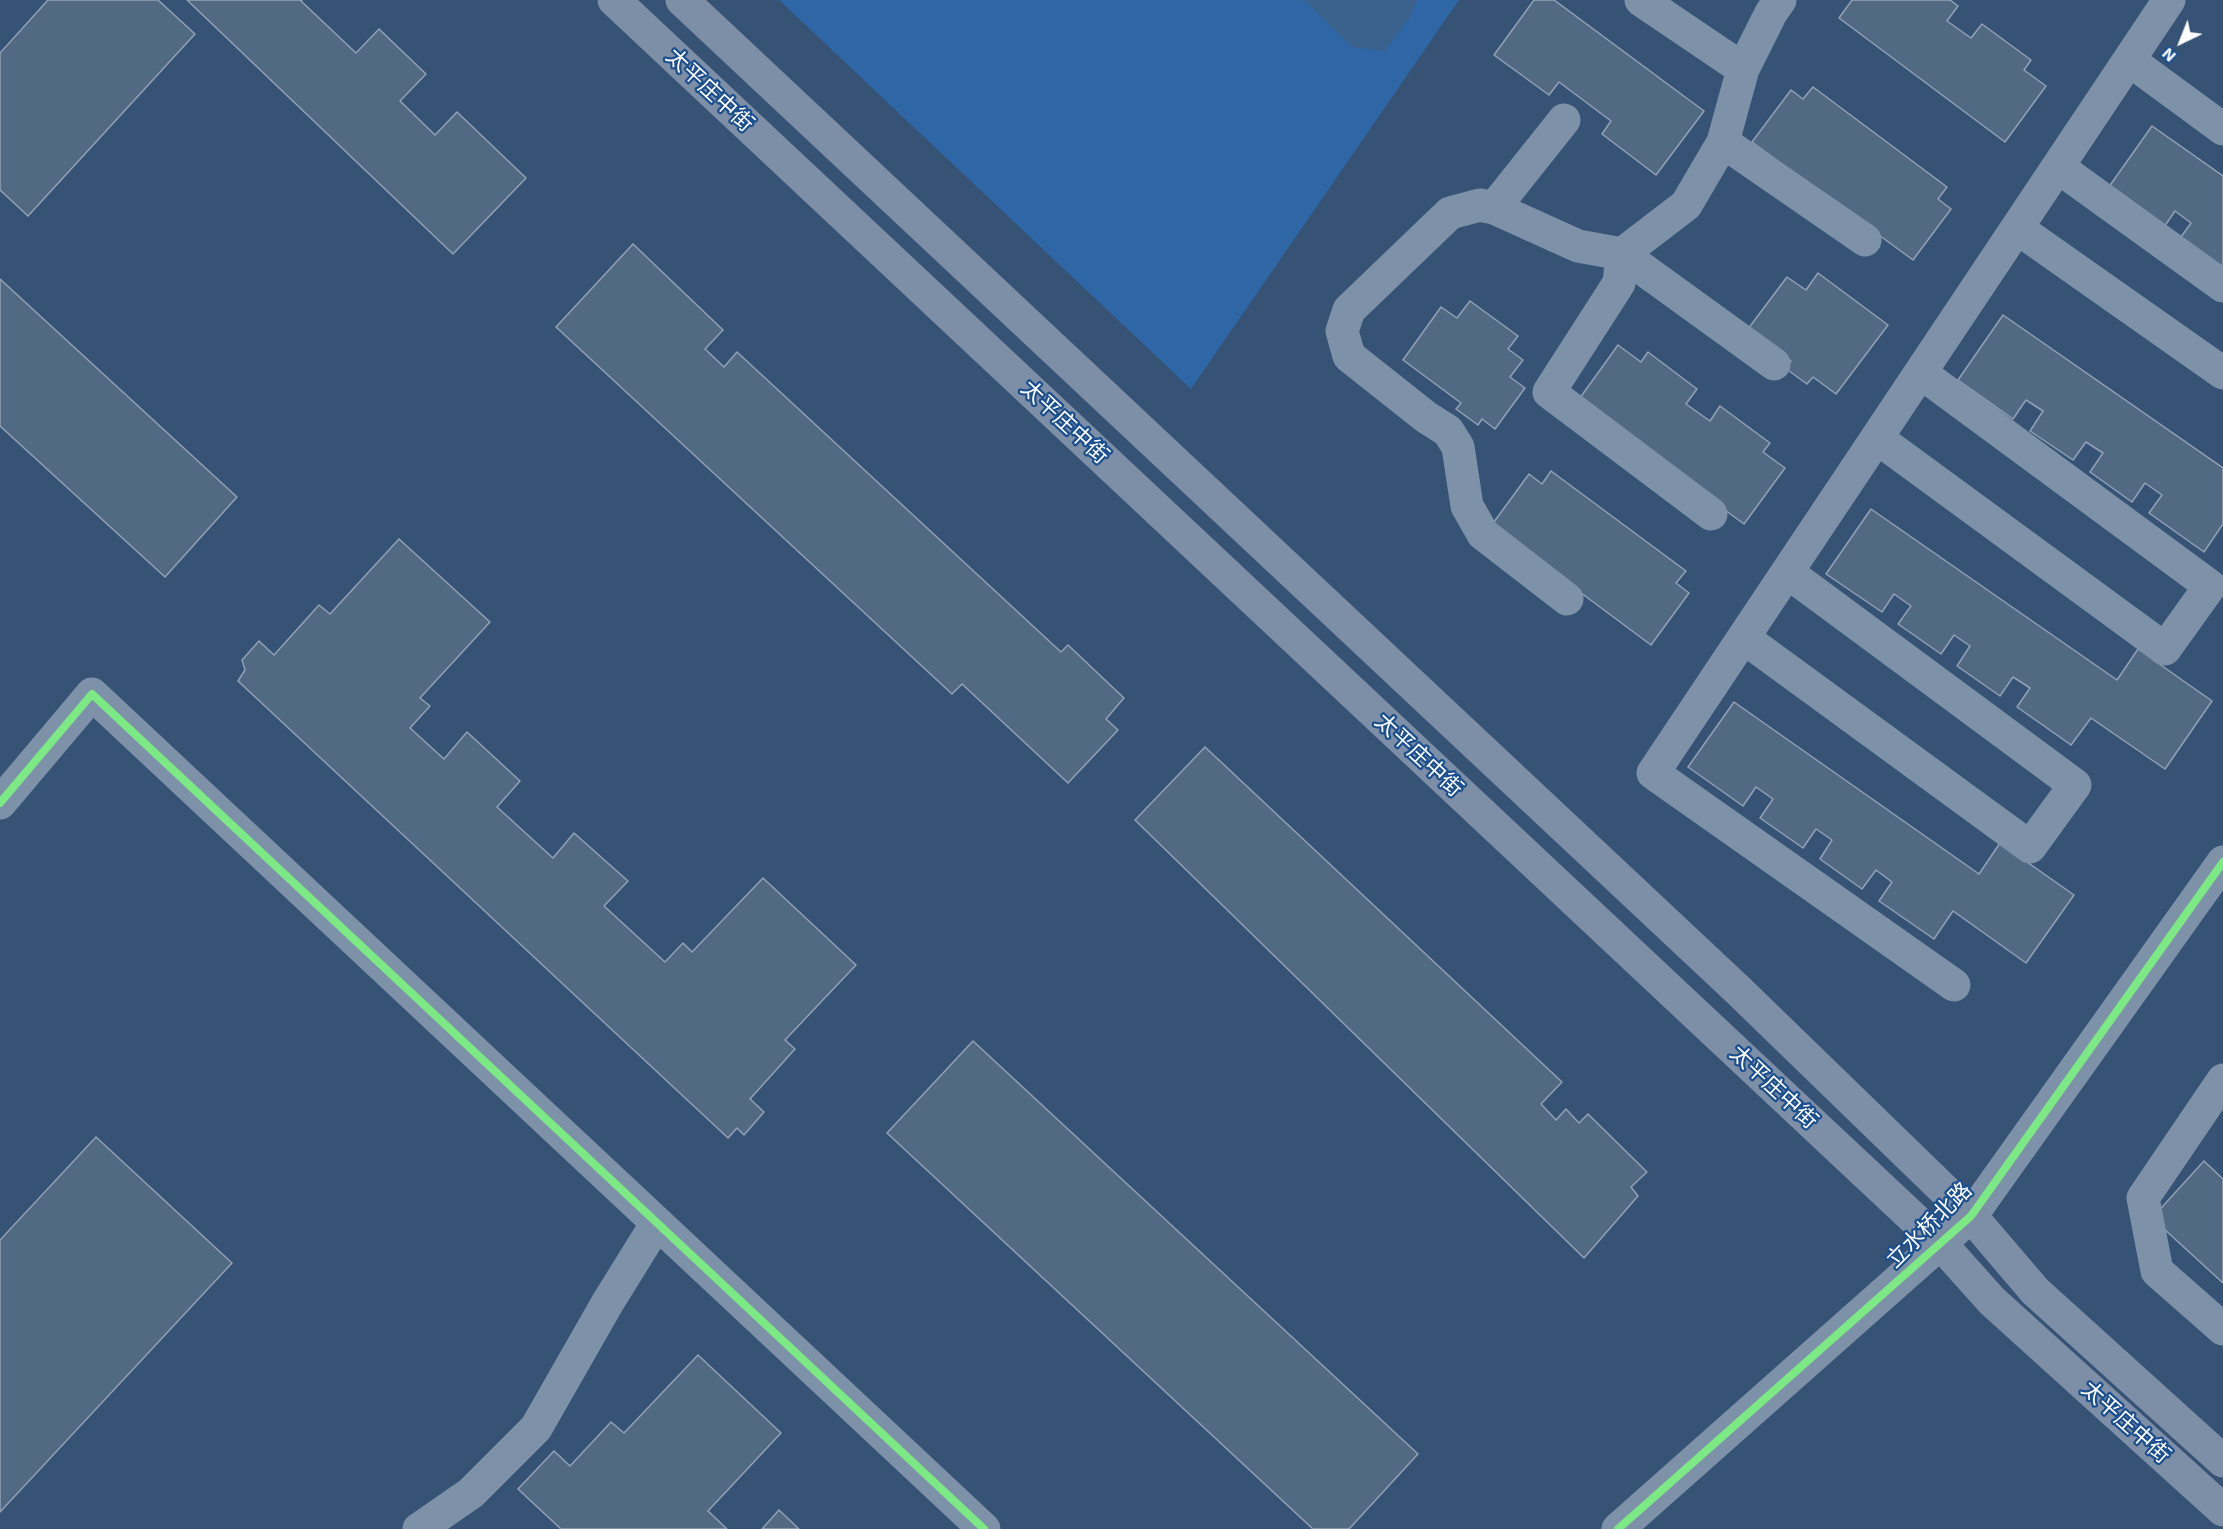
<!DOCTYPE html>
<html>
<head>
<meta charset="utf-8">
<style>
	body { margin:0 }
	#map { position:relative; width:2223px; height:1529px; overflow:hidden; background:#365274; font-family:"Exo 2",sans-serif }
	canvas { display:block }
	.north { position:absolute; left:2151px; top:12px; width:60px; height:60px; -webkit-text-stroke:4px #1b4f8f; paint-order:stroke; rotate:223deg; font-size:16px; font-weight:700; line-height:24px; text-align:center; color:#fff }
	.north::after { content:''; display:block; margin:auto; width:21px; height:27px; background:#fff; clip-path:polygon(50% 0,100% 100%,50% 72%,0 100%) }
</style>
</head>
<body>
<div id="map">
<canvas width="2223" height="1529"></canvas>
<div class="north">N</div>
</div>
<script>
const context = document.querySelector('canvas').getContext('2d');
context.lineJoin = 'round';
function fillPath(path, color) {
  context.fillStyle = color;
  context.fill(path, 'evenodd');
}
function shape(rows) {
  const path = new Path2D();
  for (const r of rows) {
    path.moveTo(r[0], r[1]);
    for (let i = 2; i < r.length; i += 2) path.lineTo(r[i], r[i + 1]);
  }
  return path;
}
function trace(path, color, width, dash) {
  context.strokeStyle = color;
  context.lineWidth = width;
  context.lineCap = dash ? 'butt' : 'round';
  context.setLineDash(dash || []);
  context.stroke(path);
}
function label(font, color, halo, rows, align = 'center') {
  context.font = font + ' "Exo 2","Noto Sans SC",sans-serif';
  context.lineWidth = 4.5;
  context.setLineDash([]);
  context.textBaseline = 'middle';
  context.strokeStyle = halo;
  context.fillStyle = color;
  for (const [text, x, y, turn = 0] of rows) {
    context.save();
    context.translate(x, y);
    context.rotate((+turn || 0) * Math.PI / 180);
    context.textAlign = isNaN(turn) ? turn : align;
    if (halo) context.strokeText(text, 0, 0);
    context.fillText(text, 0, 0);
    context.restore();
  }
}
const green = shape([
	[779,0,1459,0,1191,389]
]);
const water = shape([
	[1304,0,1417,0,1411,15,1385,51,1352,47]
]);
const building = shape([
	[48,0,158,0,195,34,28,216,0,190,0,53,48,0],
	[187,0,302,0,301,1,356,53,379,29,426,74,400,101,435,135,457,112,526,178,453,254,187,0],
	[1534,0,1554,0,1704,111,1656,175,1602,134,1611,121,1559,82,1549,95,1494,55,1534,0],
	[1852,0,1950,0,1958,6,1947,21,1971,38,1982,24,2031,60,2024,70,2046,86,2005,142,1839,18,1852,0],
	[1813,87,1947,187,1938,199,1951,209,1913,260,1752,142,1791,90,1803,99,1813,87],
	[2152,126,2223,176,2223,269,2178,241,2191,223,2175,211,2162,230,2106,191,2152,126],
	[633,244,723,330,705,349,724,367,737,352,1061,652,1068,645,1124,698,1106,719,1118,730,1068,783,962,684,952,694,556,327,633,244],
	[1818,273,1888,325,1836,394,1813,377,1807,384,1785,368,1791,361,1748,329,1787,277,1806,290,1818,273],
	[0,279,237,497,165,577,0,426,0,279],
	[1470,301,1518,336,1508,349,1523,360,1510,377,1525,388,1495,429,1482,419,1478,425,1456,409,1461,403,1403,360,1441,307,1457,318,1470,301],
	[2003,315,2223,468,2223,524,2204,552,2149,513,2162,495,2145,483,2132,502,2090,472,2103,453,2086,442,2073,460,2030,431,2043,411,2026,400,2013,419,1958,380,2003,315],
	[1618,345,1641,362,1648,352,1697,389,1686,404,1710,421,1720,406,1770,443,1763,452,1785,468,1744,524,1577,402,1618,345],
	[1551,471,1686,571,1676,583,1689,593,1651,645,1491,526,1529,474,1542,484,1551,471],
	[1871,509,2117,680,2138,649,2212,701,2165,769,2091,718,2071,745,2017,707,2030,688,2013,677,2000,696,1957,666,1970,646,1954,635,1941,654,1898,624,1911,606,1894,594,1882,612,1826,574,1871,509],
	[399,539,490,622,420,698,430,706,410,728,444,759,467,732,520,781,497,807,553,858,574,833,628,881,604,906,665,962,683,943,692,952,763,878,856,965,785,1040,795,1049,750,1099,764,1112,744,1135,737,1128,728,1138,238,681,245,670,242,660,259,641,274,655,319,605,330,614,399,539],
	[1734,702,1979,874,2000,843,2074,895,2026,963,1953,911,1934,939,1879,901,1892,882,1876,870,1862,889,1820,859,1832,840,1816,829,1803,848,1760,818,1773,799,1756,787,1743,806,1688,767,1734,702],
	[1205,747,1562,1082,1541,1104,1556,1120,1566,1109,1579,1123,1588,1114,1647,1172,1631,1187,1638,1196,1584,1258,1135,820,1205,747],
	[973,1041,1418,1454,1349,1529,1313,1529,887,1133,973,1041],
	[96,1137,232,1263,0,1512,0,1240,96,1137],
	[2204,1161,2223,1179,2223,1283,2152,1218,2204,1161],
	[698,1355,781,1433,708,1511,727,1529,561,1529,518,1489,554,1451,570,1466,611,1422,624,1433,698,1355],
	[779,1510,799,1529,762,1529,779,1510]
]);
const minor = shape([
	[1641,0,1743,69],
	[2129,60,2223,129],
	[1723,142,1865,240],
	[2058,167,2223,286],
	[1494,208,1564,120],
	[2017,228,2223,373],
	[1877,438,2165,649,2210,586,1921,373],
	[1711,514,1549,392,1619,283,1622,254,1774,364],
	[1567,599,1483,534,1467,506,1458,447,1448,431,1426,417,1349,356,1342,331,1349,310,1450,213,1480,205,1494,208,1578,246,1622,254,1686,205,1723,142,1743,69,1771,13,1780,0],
	[1744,638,2030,847,2075,785,1787,572],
	[0,803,92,694,984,1529],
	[1954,985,1653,773,2169,0],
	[2223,1080,2143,1198,2157,1271,2223,1329],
	[419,1529,471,1493,536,1428,608,1302,657,1223],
	[1618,1529,1971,1216,2223,862]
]);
const major = shape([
	[614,0,1941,1244,1992,1301,2223,1510],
	[682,0,1738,990,1971,1216,2035,1291,2223,1461]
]);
const cycleway = shape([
	[0,803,92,694,984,1529],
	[1618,1529,1971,1216,2223,862]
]);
const streetNames = [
	["太平庄中街",710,90,43],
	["太平庄中街",1065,422,43],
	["太平庄中街",1419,755,43],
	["太平庄中街",1774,1087,43],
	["立水桥北路",1929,1225,-45],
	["太平庄中街",2126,1422,42]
];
fillPath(green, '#2f66a5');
fillPath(water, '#3b618d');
fillPath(building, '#526984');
trace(building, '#92a2b6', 1.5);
trace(minor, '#7d92a8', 33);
trace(major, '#7d8ea7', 33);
trace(cycleway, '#7ce984', 8);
label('22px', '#fff', '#1b4f8f', streetNames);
</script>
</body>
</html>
